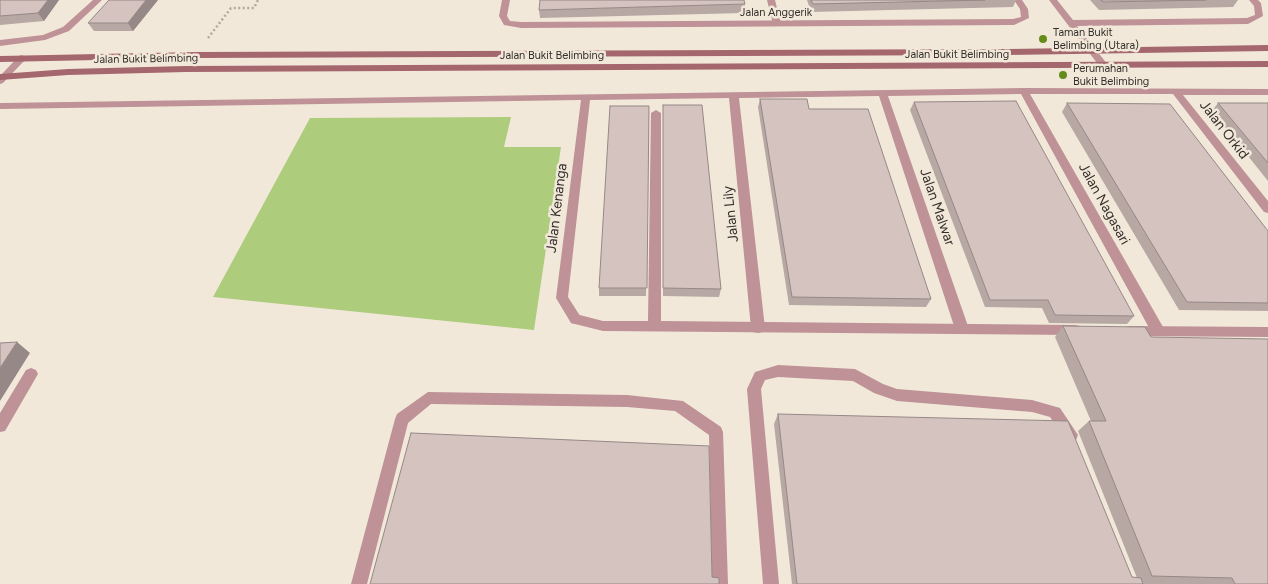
<!DOCTYPE html>
<html>
<head>
<meta charset="utf-8">
<style>
	body { margin:0 }
	canvas { display:block; background:#f2e8da }
</style>
</head>
<body>
<canvas width="1268" height="584"></canvas>
<script>
const context = document.querySelector('canvas').getContext('2d');
context.lineJoin = 'round';
function fillPath(path, color) {
  context.fillStyle = color;
  context.fill(path, 'evenodd');
}
function shape(rows) {
  const path = new Path2D();
  for (const r of rows) {
    path.moveTo(r[0], r[1]);
    for (let i = 2; i < r.length; i += 2) path.lineTo(r[i], r[i + 1]);
  }
  return path;
}
function trace(path, color, width, dash) {
  context.strokeStyle = color;
  context.lineWidth = width;
  context.lineCap = dash ? 'butt' : 'round';
  context.setLineDash(dash || []);
  context.stroke(path);
}
function label(font, color, halo, rows, align = 'center') {
  context.font = font + ' Figtree,sans-serif';
  context.lineWidth = 5;
  context.setLineDash([]);
  context.textBaseline = 'middle';
  context.strokeStyle = halo;
  context.fillStyle = color;
  for (const [text, x, y, turn = 0] of rows) {
    context.save();
    context.translate(x, y);
    context.rotate((+turn || 0) * Math.PI / 180);
    context.textAlign = isNaN(turn) ? turn : align;
    if (halo) context.strokeText(text, 0, 0);
    context.fillText(text, 0, 0);
    context.restore();
  }
}
const green = shape([
	[511,117,504,147,561,147,534,330,213,297,310,118]
]);
const path = shape([
	[208,38,231,8,254,8,258,0]
]);
const service = shape([
	[767,0,775,0,781,24,780,26,773,24,767,0],
	[656,110,661,113,661,321,1075,325,1080,326,1082,330,1080,334,1075,335,603,331,571,323,570,319,571,315,576,314,603,321,648,321,651,113,656,110],
	[1130,326,1268,327,1268,337,1130,336,1125,335,1123,331,1125,327,1130,326],
	[778,365,855,369,883,384,897,389,1032,400,1060,408,1078,435,1076,440,1071,442,1066,440,1050,417,1032,412,897,401,874,393,853,381,778,377,765,380,761,389,779,584,763,584,747,389,755,372,778,365],
	[31,368,36,370,38,374,5,431,0,432,0,413,26,370,31,368],
	[428,392,627,395,683,401,721,427,723,432,728,584,712,584,709,435,675,411,627,407,431,404,408,423,367,584,351,584,395,419,397,414,428,392]
]);
const minor = shape([
	[93,0,102,0,69,31,45,40,0,46,0,40,43,35,63,27,93,0],
	[502,0,510,0,507,16,510,21,521,22,1013,19,1021,17,1020,9,1014,0,1022,0,1028,9,1029,18,1014,25,521,28,504,25,499,16,502,0],
	[1049,0,1057,0,1073,20,1247,18,1255,15,1254,6,1249,0,1258,0,1261,3,1263,16,1248,24,1077,26,1108,65,1103,68,1100,67,1049,0],
	[22,55,27,58,25,60,3,83,0,84,0,76,19,56,22,55],
	[1024,88,1268,89,1268,95,1183,95,1268,201,1268,213,1264,212,1173,94,1030,94,1163,327,1165,331,1163,335,1158,336,1153,335,1021,94,888,96,969,329,967,333,962,334,957,333,955,329,879,96,739,98,765,328,763,332,758,333,753,332,751,328,729,98,590,100,568,297,582,319,581,323,576,324,571,323,556,298,581,100,0,109,0,103,1024,88]
]);
const secondary = shape([
	[1268,45,1268,51,1008,55,196,58,0,62,0,56,196,52,1008,49,1268,45],
	[1268,61,1268,67,186,72,68,75,0,80,0,74,68,69,186,66,1268,61]
]);
const wall = shape([
	[0,0,59,0,44,21,0,25],
	[158,0,133,31,94,31,88,23],
	[807,0,1016,0,1013,7,811,12],
	[1090,0,1238,0,1233,7,1099,10],
	[745,4,744,13,540,18,539,10],
	[760,99,809,109,931,299,926,307,789,305,758,107],
	[914,102,1134,316,1127,324,1049,323,1042,308,985,307,910,110],
	[1067,103,1268,231,1268,311,1179,310,1062,112],
	[1218,103,1268,103,1268,181,1212,111],
	[649,106,646,296,599,296,599,288],
	[663,114,721,289,719,297,663,296],
	[1063,326,1268,584,792,584,774,424,778,414,1132,577,1137,578,1078,431,1089,421,1091,421,1055,337]
]);
const shadedWall = shape([
	[48,0,59,0,44,21,38,13],
	[146,0,158,0,133,31,128,23],
	[17,342,30,353,0,401,0,368]
]);
const building = shape([
	[0,0,48,0,38,13,0,16,0,0],
	[109,0,146,0,128,23,88,23,109,0],
	[540,0,744,0,745,4,539,10,540,0],
	[811,0,985,0,813,4,811,0],
	[1101,0,1206,0,1103,2,1101,0],
	[760,99,807,99,809,109,868,109,931,299,792,297,760,99],
	[1016,101,1134,316,1055,315,1048,300,990,300,914,102,1016,101],
	[1067,103,1170,104,1268,231,1268,303,1187,302,1067,103],
	[1218,103,1268,103,1268,163,1218,103],
	[663,105,702,105,721,289,663,288,663,105],
	[610,106,649,106,647,288,599,288,610,106],
	[1063,326,1145,327,1151,337,1268,339,1268,584,1235,584,1232,578,1152,576,1089,421,1106,421,1063,326],
	[17,342,0,368,0,343,17,342],
	[778,414,1068,421,1132,577,1141,578,1143,584,797,584,778,414],
	[411,433,709,446,712,577,719,578,719,584,370,584,411,433]
]);
const markers = [
	[1043,39,5,"#648c18"],
	[1063,75,5,"#648c18"]
];
const farStreetnames = [
	["Jalan Anggerik",776,13],
	["Jalan Bukit Belimbing",957,55],
	["Jalan Bukit Belimbing",552,56],
	["Jalan Bukit Belimbing",146,59,-1]
];
const farPoinames = [
	["Taman Bukit",1053,33],
	["Belimbing (Utara)",1053,46],
	["Perumahan",1073,69],
	["Bukit Belimbing",1073,82]
];
const streetNames = [
	["Jalan Orkid",1224,130,52],
	["Jalan Nagasari",1104,204,61],
	["Jalan Malwar",937,207,71],
	["Jalan Kenanga",557,208,-83],
	["Jalan Lily",731,214,-96]
];
fillPath(green, '#adcc7c');
trace(path, '#b0a89d', 2.5, [2, 2.5]);
fillPath(service, '#be9296');
fillPath(minor, '#be9296');
fillPath(secondary, '#a5676e');
fillPath(wall, '#b7a8a4');
fillPath(shadedWall, '#958886');
fillPath(building, '#d5c3bf');
trace(building, '#958886', 1);
for (const [x, y, r, color] of markers) {
  const dot = new Path2D();
  dot.arc(x, y, r, 0, 2 * Math.PI);
  context.fillStyle = color;
  context.fill(dot);
  trace(dot, '#f2e8da', 2);
}
label('11px', '#332f2a', '#f2e8da', farStreetnames);
label('11px', '#332f2a', '#f2e8da', farPoinames, 'left');
label('14px', '#332f2a', '#f2e8da', streetNames);
</script>
</body>
</html>
